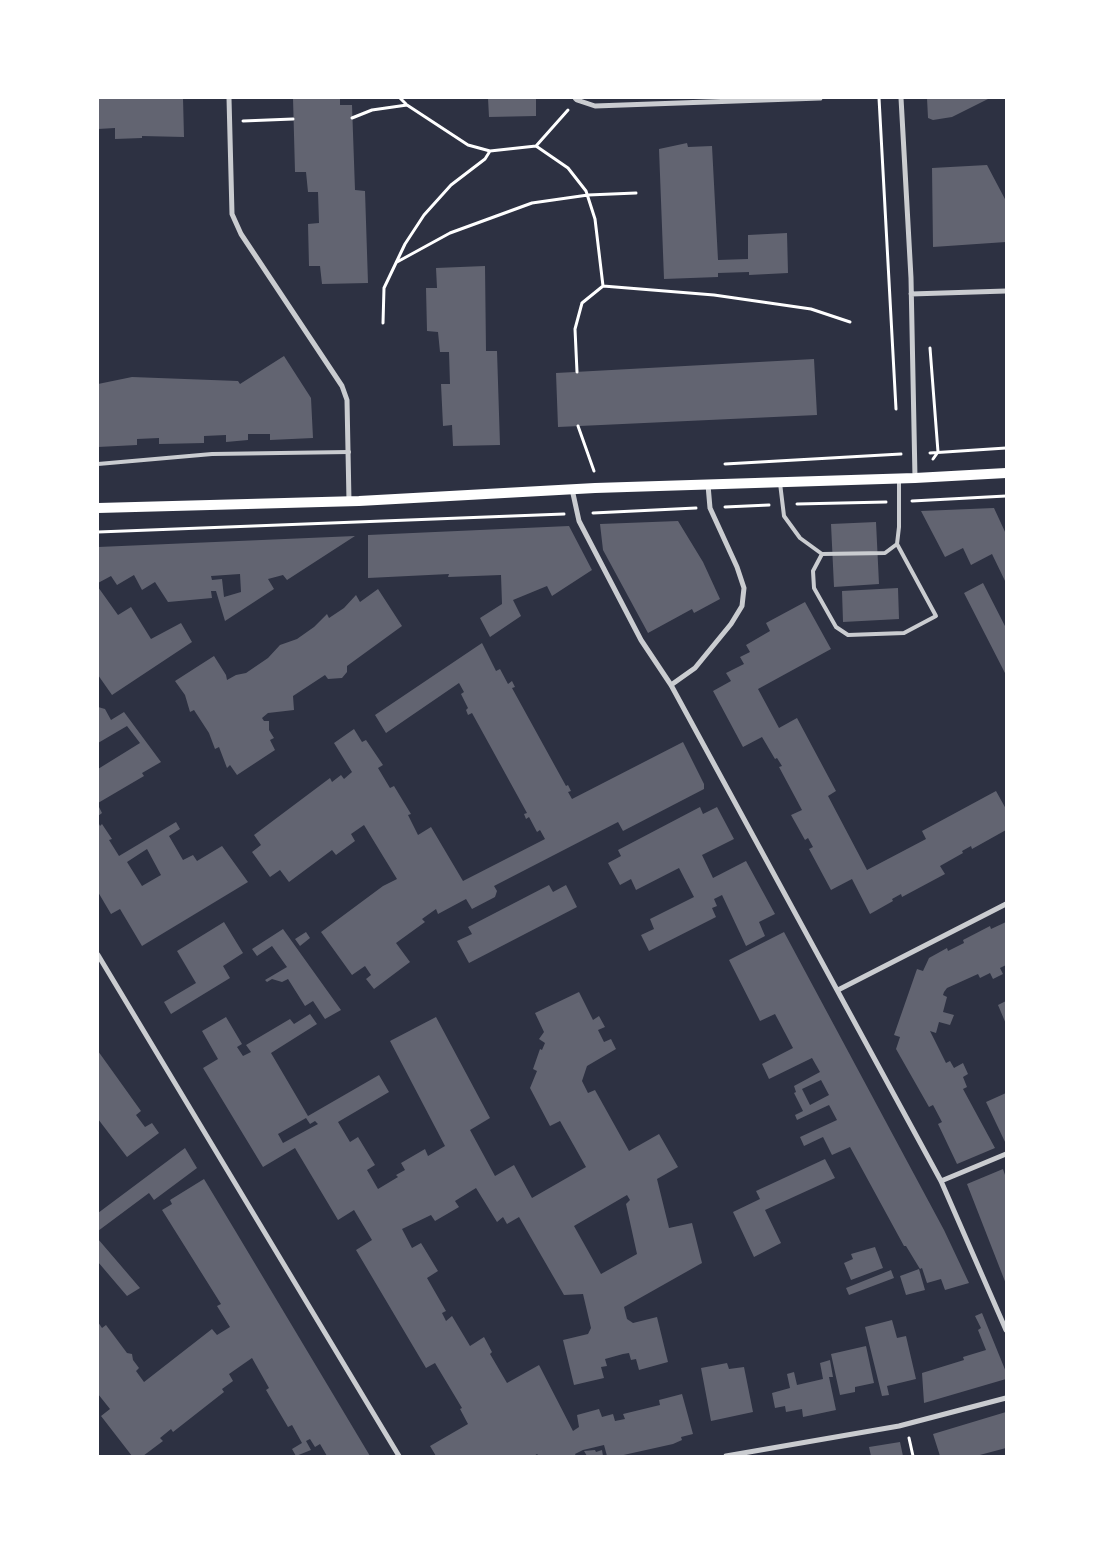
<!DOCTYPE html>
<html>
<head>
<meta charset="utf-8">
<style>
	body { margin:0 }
	#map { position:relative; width:1104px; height:1554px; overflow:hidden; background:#2d3142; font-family:"Work Sans",sans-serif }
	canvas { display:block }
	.frame { position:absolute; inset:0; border:99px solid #fff; pointer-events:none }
</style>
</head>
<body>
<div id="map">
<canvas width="1104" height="1554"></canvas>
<div class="frame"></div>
</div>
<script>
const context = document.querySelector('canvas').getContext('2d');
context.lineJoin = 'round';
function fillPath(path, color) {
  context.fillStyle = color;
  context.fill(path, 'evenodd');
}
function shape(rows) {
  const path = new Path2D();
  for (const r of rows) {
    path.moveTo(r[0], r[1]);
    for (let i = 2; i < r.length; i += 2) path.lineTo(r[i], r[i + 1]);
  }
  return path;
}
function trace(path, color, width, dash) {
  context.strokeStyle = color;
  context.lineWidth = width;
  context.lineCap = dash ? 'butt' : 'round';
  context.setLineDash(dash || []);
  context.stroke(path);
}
const building = shape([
	[98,98,183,98,184,137,142,136,142,138,115,139,115,128,98,129],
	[293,98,340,98,340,105,352,105,355,190,365,191,368,283,322,284,320,266,309,266,308,224,319,223,318,192,308,192,306,172,295,172],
	[488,98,536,98,536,116,489,117],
	[927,98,990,98,952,117,933,120,928,118],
	[687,143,688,147,712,146,718,260,748,259,748,235,787,233,788,273,749,275,749,272,718,273,718,277,664,279,659,149],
	[987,165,1006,201,1006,242,933,247,932,168],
	[485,266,486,351,497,351,500,445,453,446,452,425,443,426,441,384,450,384,449,352,440,352,438,332,427,331,426,288,437,288,436,268],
	[284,356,311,398,313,438,270,440,270,434,248,434,248,440,226,442,226,435,204,436,204,443,159,444,159,438,137,439,137,445,98,447,98,384,132,377,238,381,240,384],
	[814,359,817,415,558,427,556,373],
	[994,508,1006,534,1006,583,992,554,971,565,963,548,945,557,921,511],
	[678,521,703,562,720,599,694,613,692,609,648,633,603,550,600,524],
	[876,522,879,584,834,587,831,524],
	[569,526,592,570,552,596,547,586,513,600,521,616,490,637,480,618,502,604,501,575,448,577,449,574,368,578,368,535],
	[355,536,287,580,283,575,268,579,274,589,225,621,216,591,211,591,212,598,168,602,155,582,142,590,134,575,117,585,111,576,98,583,98,547],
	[240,574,241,592,224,597,222,579,212,580,211,576],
	[983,583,1006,628,1006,675,964,593],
	[98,587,118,615,131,607,151,639,181,623,192,642,112,695,98,675],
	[898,588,899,619,843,622,842,591],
	[378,589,402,626,347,666,347,672,342,678,328,679,325,675,293,696,294,710,268,713,262,718,264,721,269,721,269,730,274,738,270,740,275,750,237,775,230,765,227,768,219,747,215,749,209,733,194,710,190,712,185,695,175,681,214,656,226,675,227,680,236,675,246,673,268,658,280,645,297,639,314,627,327,614,329,618,344,608,356,595,360,602],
	[805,602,831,649,758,689,779,728,797,718,836,791,828,796,867,870,926,839,922,831,996,791,1006,809,1006,830,972,849,971,846,962,851,963,853,940,866,945,874,902,897,901,894,892,899,893,901,870,914,852,879,831,890,809,849,813,847,808,838,805,840,791,815,802,810,779,767,782,766,777,758,775,759,762,737,743,747,713,691,731,681,726,673,744,664,740,657,750,652,746,645,770,631,766,623],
	[482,643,496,671,500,669,508,684,512,681,515,687,512,688,566,786,568,785,571,791,568,792,572,799,683,742,704,784,704,789,623,831,618,822,494,886,497,891,495,897,472,909,466,899,438,914,436,909,422,919,425,922,396,943,410,962,374,989,366,979,371,975,365,966,352,975,321,932,383,886,397,879,364,825,351,834,355,841,336,855,332,850,289,882,280,870,270,877,252,852,261,845,254,835,330,778,332,782,341,775,344,779,352,772,334,743,354,729,362,742,366,740,383,765,378,768,390,788,394,786,411,814,408,815,418,835,431,827,463,881,545,839,540,830,537,832,529,817,526,819,524,814,527,813,472,713,468,715,466,710,468,708,461,694,464,692,459,683,386,733,375,715],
	[98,707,105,709,111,720,124,712,161,762,142,773,144,776,98,803,98,769,140,743,127,726,98,743],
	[98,805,102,813,98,816],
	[700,807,703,814,717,807,734,839,702,855,713,878,746,861,775,914,759,922,765,936,746,946,722,895,714,899,717,906,712,908,716,917,649,951,641,935,654,929,650,919,694,897,679,868,636,890,631,879,620,885,608,863,621,856,618,850],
	[98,822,100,826,102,824,112,839,109,840,119,856,176,822,180,829,169,836,183,860,193,855,197,861,222,846,248,882,142,946,120,909,111,914,98,892],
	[147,849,161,875,142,886,127,862],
	[549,885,553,892,566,885,577,907,469,963,457,941,472,934,468,927],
	[224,922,243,953,223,966,230,978,171,1014,164,1002,196,983,177,951],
	[1006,922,1006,965,1000,968,1003,974,993,979,990,973,980,978,978,974,947,988,944,992,943,995,947,997,943,1012,954,1015,950,1025,939,1022,936,1033,930,1031,946,1063,950,1061,954,1068,963,1063,968,1074,963,1077,967,1087,963,1089,995,1148,957,1164,938,1124,942,1122,933,1105,929,1107,896,1049,900,1037,894,1035,917,969,923,971,929,958,947,948,948,951,964,943,963,940,990,926,991,929],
	[283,929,341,1010,325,1019,313,1001,305,1006,288,979,282,982,272,979,267,982,265,980,287,967,272,946,257,956,252,949],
	[306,932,310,938,300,946,295,939],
	[784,932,944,1230,969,1283,945,1290,941,1279,927,1283,922,1268,920,1269,906,1246,904,1246,850,1147,832,1155,823,1137,804,1146,800,1137,837,1120,829,1105,797,1120,795,1115,803,1111,794,1093,796,1092,794,1086,820,1072,812,1058,769,1079,762,1064,793,1048,775,1014,760,1021,729,960],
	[821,1080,829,1095,810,1105,802,1089],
	[579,992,593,1020,599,1016,605,1027,598,1030,604,1042,611,1039,616,1049,587,1066,582,1081,588,1093,595,1090,629,1151,659,1134,678,1167,657,1179,669,1228,692,1223,702,1263,624,1307,627,1319,633,1323,657,1317,668,1362,639,1370,636,1359,631,1360,629,1353,623,1354,605,1359,607,1366,601,1367,604,1378,574,1385,563,1340,588,1334,591,1328,583,1294,564,1295,519,1217,507,1224,503,1217,497,1222,476,1188,455,1201,459,1207,435,1221,431,1215,402,1229,412,1248,421,1243,438,1271,427,1278,446,1311,442,1313,446,1321,452,1316,470,1346,484,1337,492,1352,490,1354,507,1383,539,1365,573,1431,579,1427,577,1415,599,1409,602,1417,613,1414,615,1421,625,1419,623,1414,660,1405,659,1400,682,1394,693,1434,681,1437,682,1440,673,1444,619,1456,607,1456,604,1445,583,1450,575,1454,576,1456,539,1456,537,1454,534,1456,436,1456,430,1446,468,1424,460,1409,462,1408,435,1363,426,1368,356,1250,372,1240,354,1210,338,1220,295,1148,263,1167,203,1068,218,1059,202,1031,226,1017,242,1044,237,1047,243,1056,251,1052,246,1045,290,1019,294,1024,310,1014,317,1024,271,1053,308,1116,379,1075,389,1092,338,1122,350,1142,358,1137,375,1165,367,1170,378,1189,398,1177,396,1175,405,1170,401,1163,425,1149,428,1156,445,1146,390,1041,436,1017,490,1118,470,1130,495,1176,514,1165,532,1198,586,1167,560,1121,550,1126,530,1088,537,1071,533,1069,540,1049,542,1050,545,1043,539,1039,544,1032,535,1013],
	[306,1118,310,1124,315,1121,318,1124,283,1143,278,1134],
	[627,1195,630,1200,626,1204,637,1254,601,1274,574,1226],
	[1006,1001,1006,1024,998,1005],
	[98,1051,141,1111,136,1115,145,1127,152,1123,159,1133,127,1157,98,1119],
	[1006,1093,1006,1144,986,1102],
	[185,1148,197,1168,154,1200,149,1193,98,1231,98,1213],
	[825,1159,835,1178,765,1210,781,1243,754,1257,733,1212,760,1199,756,1191],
	[1003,1169,1006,1178,1006,1284,967,1184],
	[204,1179,236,1232,370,1456,327,1456,320,1444,315,1447,310,1439,306,1441,311,1450,296,1456,292,1449,302,1443,292,1425,288,1427,266,1390,269,1388,252,1358,229,1374,233,1381,222,1389,224,1392,173,1432,171,1429,160,1438,163,1441,143,1456,132,1456,101,1416,110,1409,98,1394,98,1322,102,1328,106,1325,127,1353,132,1354,133,1360,139,1368,136,1371,144,1382,212,1329,217,1335,230,1327,217,1306,221,1304,162,1210,172,1204,170,1200],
	[98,1239,140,1288,127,1296,98,1262],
	[875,1247,883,1268,851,1280,844,1263,853,1259,851,1254],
	[919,1269,925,1290,906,1295,900,1276],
	[891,1270,894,1278,849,1295,846,1288],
	[982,1313,1006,1372,1006,1379,924,1403,922,1373,964,1360,963,1357,986,1350,978,1330,981,1328,975,1316],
	[892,1320,897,1338,906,1336,916,1379,887,1386,889,1395,882,1396,865,1327],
	[866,1346,874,1383,855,1387,855,1392,840,1395,831,1354],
	[830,1360,833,1377,829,1377,836,1410,803,1417,802,1409,786,1412,785,1406,775,1408,772,1393,790,1388,787,1374,794,1372,797,1385,823,1379,820,1363],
	[727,1363,729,1369,744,1367,753,1412,711,1421,701,1368],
	[1006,1412,1006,1448,976,1456,940,1456,933,1434],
	[900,1442,903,1456,871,1456,869,1447],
	[595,1450,596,1452,602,1450,603,1456,587,1456,584,1451]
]);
const path = shape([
	[400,98,406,104],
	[879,98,896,409],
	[352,118,372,110,407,105,468,145,490,151,536,146,568,168,586,191,595,219,603,286,714,295,811,309,850,322],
	[243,121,293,119],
	[536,146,568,110],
	[397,262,450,233,532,203,588,195,636,193],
	[383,323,384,288,405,244,424,215,451,185,485,159,490,151],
	[930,348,938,452,933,459],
	[577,372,575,329,582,303,603,286],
	[578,426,594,471],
	[930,453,1006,448],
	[725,464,901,454],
	[912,501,1006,496],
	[797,504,886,502],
	[725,507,769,505],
	[593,513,696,508],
	[98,532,564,514],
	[909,1438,913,1456]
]);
const service = shape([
	[98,464,212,454,349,452],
	[780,483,784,516,800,538,822,554,885,553,897,544,899,527,899,480],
	[822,554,813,571,814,588,836,627,848,635,904,633,936,616,897,544]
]);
const minor = shape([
	[229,98,232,214,241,234,342,386,347,400,349,501],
	[575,98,577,100,595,106,820,98],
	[901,98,911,278,915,478],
	[911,294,1006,291],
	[572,489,579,521,641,640,671,685,941,1181,1006,1330],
	[671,685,695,668,731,624,742,606,744,588,737,567,710,508,708,485],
	[98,955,399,1456],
	[838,990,1006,904],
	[941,1181,1006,1154],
	[726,1456,899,1426,1006,1398]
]);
const secondary = shape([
	[98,508,359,501,595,488,915,478,1006,473]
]);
fillPath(building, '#626471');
trace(path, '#fff', 3);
trace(service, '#caccd0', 4);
trace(minor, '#caccd0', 5);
trace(secondary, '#fff', 10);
</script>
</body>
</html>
